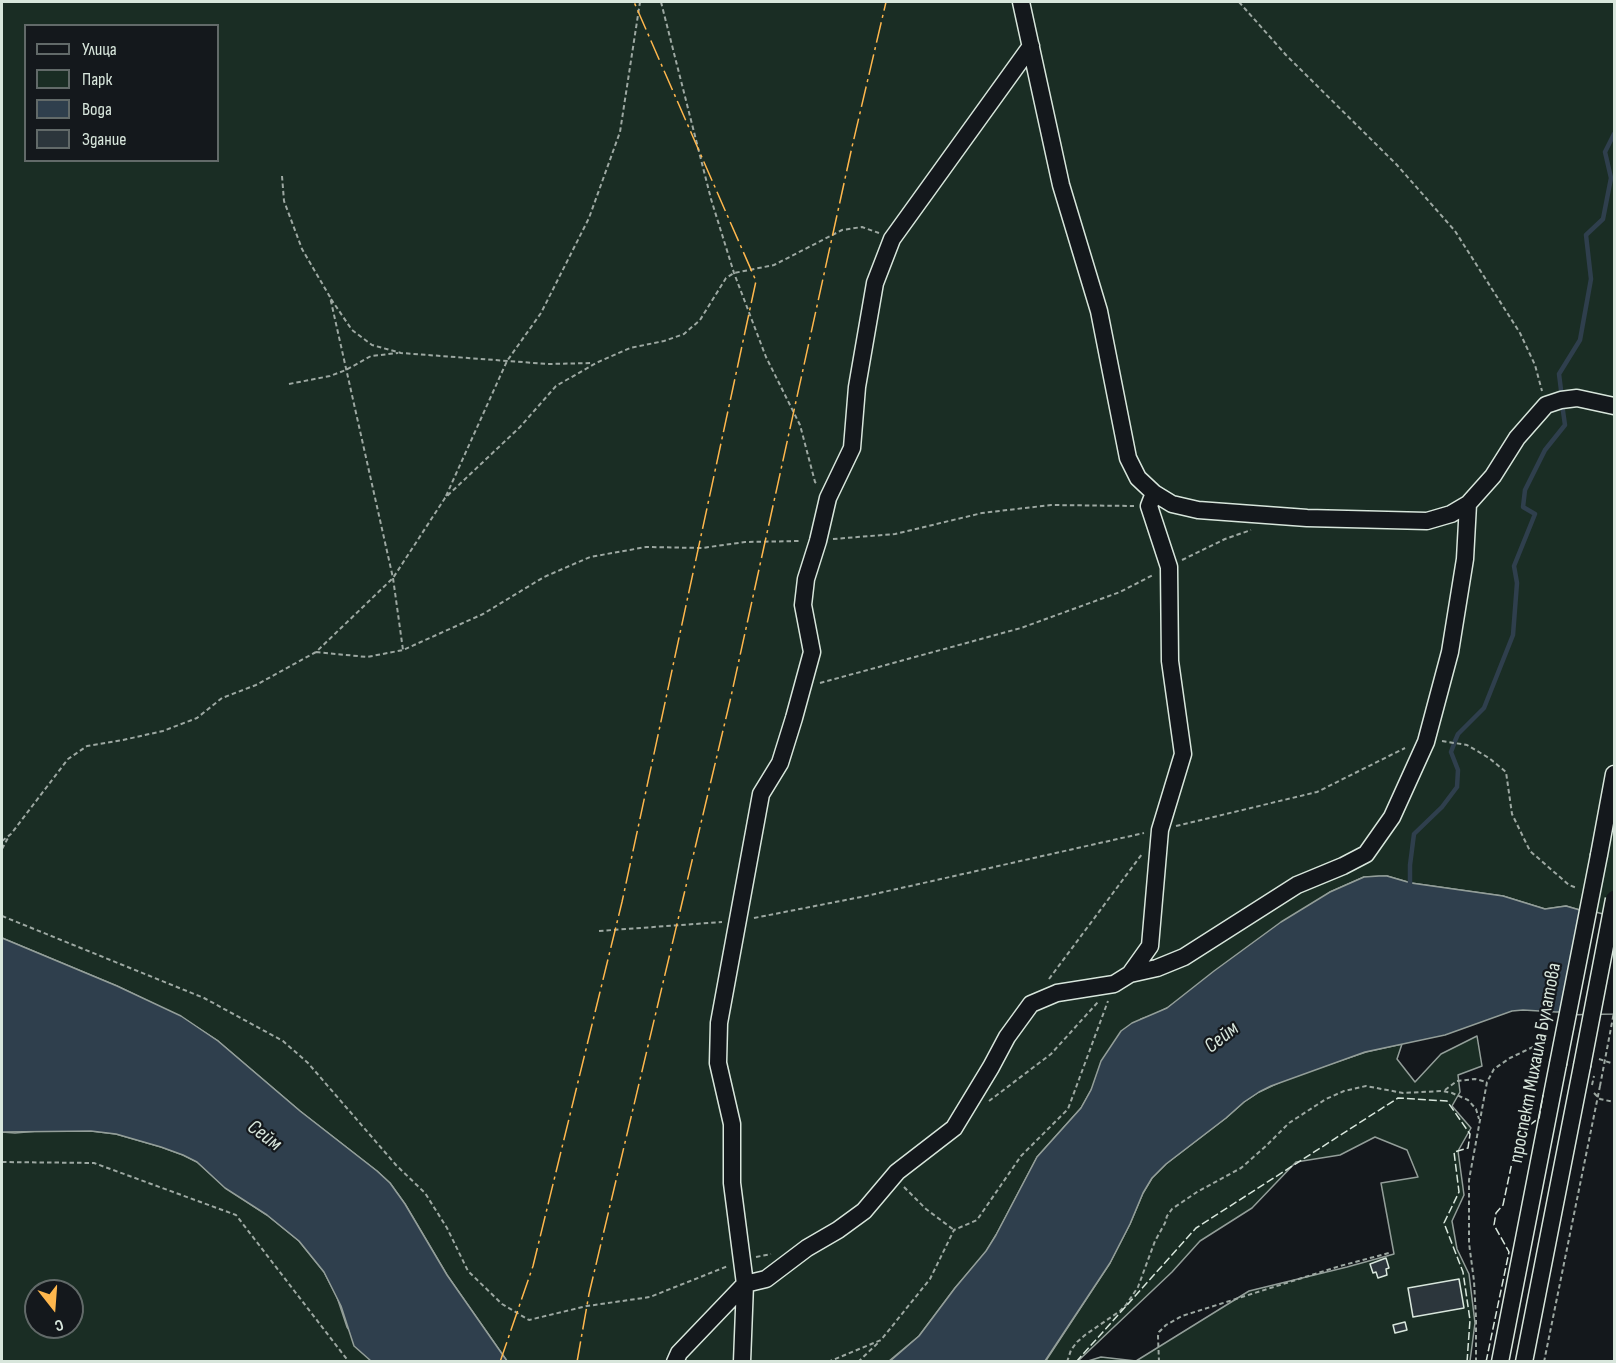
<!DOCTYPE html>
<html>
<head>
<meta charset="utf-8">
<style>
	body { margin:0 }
	#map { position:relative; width:1616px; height:1363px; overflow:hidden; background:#14181c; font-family:"Sofia Sans Condensed",sans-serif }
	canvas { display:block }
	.frame { position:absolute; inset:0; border:3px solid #d8e6dc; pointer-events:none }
	.legend { position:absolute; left:24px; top:24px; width:195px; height:138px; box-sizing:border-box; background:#14181c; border:2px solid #626a69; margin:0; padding:8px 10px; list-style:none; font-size:18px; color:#d8e6dc }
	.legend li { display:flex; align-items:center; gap:12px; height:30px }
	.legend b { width:30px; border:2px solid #626a69 }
	.north { position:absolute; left:24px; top:1279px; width:60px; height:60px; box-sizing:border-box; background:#14181c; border:2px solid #626a69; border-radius:50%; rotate:163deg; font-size:16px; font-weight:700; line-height:24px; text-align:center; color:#d8e6dc }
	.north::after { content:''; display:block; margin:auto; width:21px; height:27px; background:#ffb74d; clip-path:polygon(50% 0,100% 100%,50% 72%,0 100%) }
</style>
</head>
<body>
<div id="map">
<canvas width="1616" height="1363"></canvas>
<div class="frame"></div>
<ul class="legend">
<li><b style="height:8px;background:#14181c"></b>Улица</li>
<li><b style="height:16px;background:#1a2d24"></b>Парк</li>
<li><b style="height:16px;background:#2f3f4d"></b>Вода</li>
<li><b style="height:16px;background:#2c363c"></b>Здание</li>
</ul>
<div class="north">С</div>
</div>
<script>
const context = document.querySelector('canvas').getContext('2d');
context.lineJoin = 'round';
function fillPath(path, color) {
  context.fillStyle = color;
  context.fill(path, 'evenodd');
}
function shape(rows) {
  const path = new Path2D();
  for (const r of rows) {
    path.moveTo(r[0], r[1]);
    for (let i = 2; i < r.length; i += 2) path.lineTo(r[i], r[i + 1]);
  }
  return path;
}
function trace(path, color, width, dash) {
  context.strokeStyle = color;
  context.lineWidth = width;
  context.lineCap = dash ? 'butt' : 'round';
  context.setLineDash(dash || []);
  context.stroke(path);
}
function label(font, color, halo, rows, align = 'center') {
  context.font = font + ' "Sofia Sans Condensed",sans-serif';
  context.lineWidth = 4.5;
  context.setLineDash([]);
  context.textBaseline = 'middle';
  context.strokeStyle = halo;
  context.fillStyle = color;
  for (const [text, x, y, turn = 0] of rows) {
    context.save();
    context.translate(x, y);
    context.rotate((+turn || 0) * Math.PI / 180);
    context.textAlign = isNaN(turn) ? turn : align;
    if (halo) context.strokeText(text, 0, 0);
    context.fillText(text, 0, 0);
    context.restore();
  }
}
const green = shape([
	[2,2,1614,2,1614,920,1566,906,1545,909,1503,896,1411,883,1387,876,1364,877,1330,892,1167,1008,1153,1015,1141,1019,1091,1090,1081,1108,1037,1157,996,1235,986,1252,955,1288,919,1336,889,1361,507,1361,447,1275,405,1204,390,1183,377,1171,300,1111,218,1041,181,1017,117,986,2,938,2,2],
	[26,26,218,26,218,160,26,160,26,26],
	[1477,1036,1482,1066,1458,1075,1460,1092,1452,1106,1471,1128,1458,1151,1464,1195,1452,1221,1457,1249,1469,1274,1475,1323,1470,1361,1088,1361,1101,1357,1136,1361,1249,1291,1347,1267,1394,1254,1381,1183,1418,1177,1407,1150,1375,1137,1340,1155,1296,1162,1252,1208,1200,1241,1172,1272,1078,1361,1045,1362,1110,1263,1130,1224,1143,1193,1152,1178,1166,1164,1226,1118,1244,1102,1259,1092,1289,1078,1366,1052,1402,1044,1397,1059,1415,1082,1441,1054,1477,1036],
	[49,1130,91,1131,116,1134,161,1147,183,1155,197,1162,226,1188,267,1215,299,1241,324,1272,337,1297,347,1327,371,1361,2,1361,2,1132,15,1133,49,1130],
	[36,1291,72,1291,72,1327,36,1327,36,1291]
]);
const water = shape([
	[1379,876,1387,876,1411,883,1503,896,1545,909,1566,906,1614,920,1614,1011,1556,1012,1523,1010,1512,1011,1445,1035,1365,1052,1271,1086,1259,1092,1244,1102,1226,1118,1166,1164,1152,1178,1143,1193,1130,1224,1110,1263,1045,1361,889,1362,919,1336,955,1288,986,1251,996,1235,1037,1157,1081,1108,1091,1090,1101,1061,1121,1031,1132,1023,1167,1008,1214,971,1281,922,1330,892,1364,877,1379,876],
	[2,938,117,986,181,1016,218,1041,300,1111,377,1171,390,1183,405,1204,447,1275,507,1361,371,1361,354,1346,341,1306,324,1272,299,1241,267,1215,225,1188,197,1162,183,1155,161,1147,116,1134,91,1131,2,1132,2,938]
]);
const pier = shape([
	[1581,908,1614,917,1614,1014,1560,1015,1581,908]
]);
const stream = shape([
	[1562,398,1559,374,1580,340,1591,279,1586,235,1603,219,1611,178,1605,152,1614,134],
	[1455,741,1458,734,1484,708,1513,635,1517,583,1514,566,1535,514,1523,507,1525,490,1545,450,1565,425,1562,404],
	[1410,887,1410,865,1414,834,1442,807,1457,787,1458,770,1451,752,1454,744]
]);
const building = shape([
	[1386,1258,1389,1268,1386,1269,1387,1275,1378,1278,1376,1272,1373,1273,1370,1264,1386,1258],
	[1459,1279,1464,1308,1413,1317,1408,1288,1459,1279],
	[1405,1322,1407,1330,1395,1333,1393,1325,1405,1322]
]);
const path = shape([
	[661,2,711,199,734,273,766,357,800,425,815,482,818,485],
	[1239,2,1286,55,1397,165,1455,231,1520,333,1535,365,1542,391],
	[282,176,284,201,302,249,330,297,393,578,403,650],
	[331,299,352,330,372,345,401,353,548,364,593,363],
	[289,384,330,376,346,370,371,356,398,353],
	[446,496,507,361,541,313,589,218,620,132,640,2],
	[833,539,895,534,982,513,1051,505,1134,506],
	[1182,560,1225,539,1251,530],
	[316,652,367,657,403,650,483,614,544,577,590,557,646,547,702,548,745,542,801,541],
	[820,683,1021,628,1120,592,1153,575],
	[1442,741,1467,745,1489,758,1506,772,1512,814,1530,851,1569,885,1577,888],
	[1176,826,1317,792,1405,748],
	[2,841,11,834,68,759,87,746,123,740,163,731,197,718,222,698,256,685,316,652,393,578,445,498,520,427,556,386,596,363,630,348,664,341,684,334,700,320,726,278,734,273,774,265,842,230,862,227,879,233],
	[2,849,9,836],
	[2,916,204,998,283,1041,308,1063,396,1165,425,1193,447,1228,468,1271,502,1304,529,1320,587,1306,650,1297,728,1266],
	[754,918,866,896,1144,833],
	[599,931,722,922],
	[1049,979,1142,854],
	[1599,1059,1614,1064],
	[1445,1090,1457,1081,1475,1079,1487,1082],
	[1594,1093,1600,1099,1614,1102],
	[989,1101,1051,1054,1098,1002],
	[2,1162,94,1163,236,1215,349,1362],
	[904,1187,926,1209,954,1230],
	[756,1257,771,1254],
	[828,1362,881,1340,930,1279,954,1230,977,1220,1021,1156,1068,1109,1108,1001],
	[858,1362,880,1341],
	[1067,1362,1071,1350,1077,1342,1085,1335,1120,1311,1126,1305,1138,1287,1155,1241,1165,1223,1167,1216,1172,1209,1197,1192,1241,1168,1266,1146,1289,1123,1326,1099,1344,1091,1366,1086,1403,1093,1443,1091,1452,1093,1468,1100,1476,1109,1479,1119],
	[1159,1362,1158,1336,1159,1332,1166,1325,1182,1316,1340,1266,1389,1253],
	[1476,1362,1476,1318,1474,1281,1469,1243,1469,1180,1487,1082,1494,1069,1510,1058,1539,1044,1547,1043],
	[1544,1362,1600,1086]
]);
const minor = shape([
	[1021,2,1061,185,1099,311,1128,458,1138,478,1154,493,1172,504,1198,510,1307,518,1427,521,1451,514,1468,504,1493,476,1517,438,1546,405,1561,400,1577,398,1614,406],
	[1599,855,1614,774],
	[1130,974,1157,968,1184,957,1297,885,1343,866,1366,854,1392,817,1426,742,1450,652,1465,559,1468,504],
	[675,1362,679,1353,745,1284,732,1183,732,1124,718,1063,719,1023,761,794,780,763,794,718,812,652,803,605,806,579,818,541,828,498,852,448,857,387,875,283,892,239,1031,46],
	[742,1362,745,1284,766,1279,807,1248,838,1230,864,1211,897,1172,954,1128,991,1067,1007,1037,1031,1004,1057,993,1114,984,1130,974,1150,946,1160,830,1183,754,1170,661,1169,567,1149,506,1154,493],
	[1500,1362,1558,1064],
	[1524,1362,1582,1066]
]);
const pathBridge = shape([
	[1592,1085,1594,1076],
	[1600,1086,1614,1012]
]);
const minorBridge = shape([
	[1558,1064,1599,855],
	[1582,1066,1614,899]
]);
const fence = shape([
	[1076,1362,1196,1228,1398,1098,1447,1101,1470,1134,1468,1148,1454,1152,1459,1192,1444,1223,1463,1272,1470,1320,1467,1362],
	[1486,1362,1509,1252,1494,1225,1496,1213,1503,1205,1518,1134,1539,1118,1543,1095]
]);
const power = shape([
	[500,1362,533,1266,622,902,756,281,634,2],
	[577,1362,589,1294,730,701,852,147,886,2]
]);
const streetNames = [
	["проспект Михаила Булатова",1536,1063,-79]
];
const waterNames = [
	["Сейм",1222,1038,-38],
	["Сейм",264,1136,37]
];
fillPath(green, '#1a2d24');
trace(green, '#939e99', 1.5);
fillPath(water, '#2f3f4d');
trace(water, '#939e99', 1.5);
fillPath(pier, '#14181c');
trace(pier, '#939e99', 1.5);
trace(stream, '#2f3f4d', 4.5);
fillPath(building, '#2c363c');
trace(building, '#d8e6dc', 1.5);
trace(minor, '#d8e6dc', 19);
trace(path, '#9da8a2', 2, [4.5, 3]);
trace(minor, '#14181c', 16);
trace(minorBridge, '#d8e6dc', 19, []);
trace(pathBridge, '#9da8a2', 2, [4.5, 3]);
trace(minorBridge, '#14181c', 16);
trace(fence, '#d8e6dc', 1.5, [8, 3]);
trace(power, '#ffb74d', 1.5, [21, 4.5, 3, 4.5]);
label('20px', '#d8e6dc', '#14181c', streetNames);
label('italic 21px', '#d8e6dc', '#14181c', waterNames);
</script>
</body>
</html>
